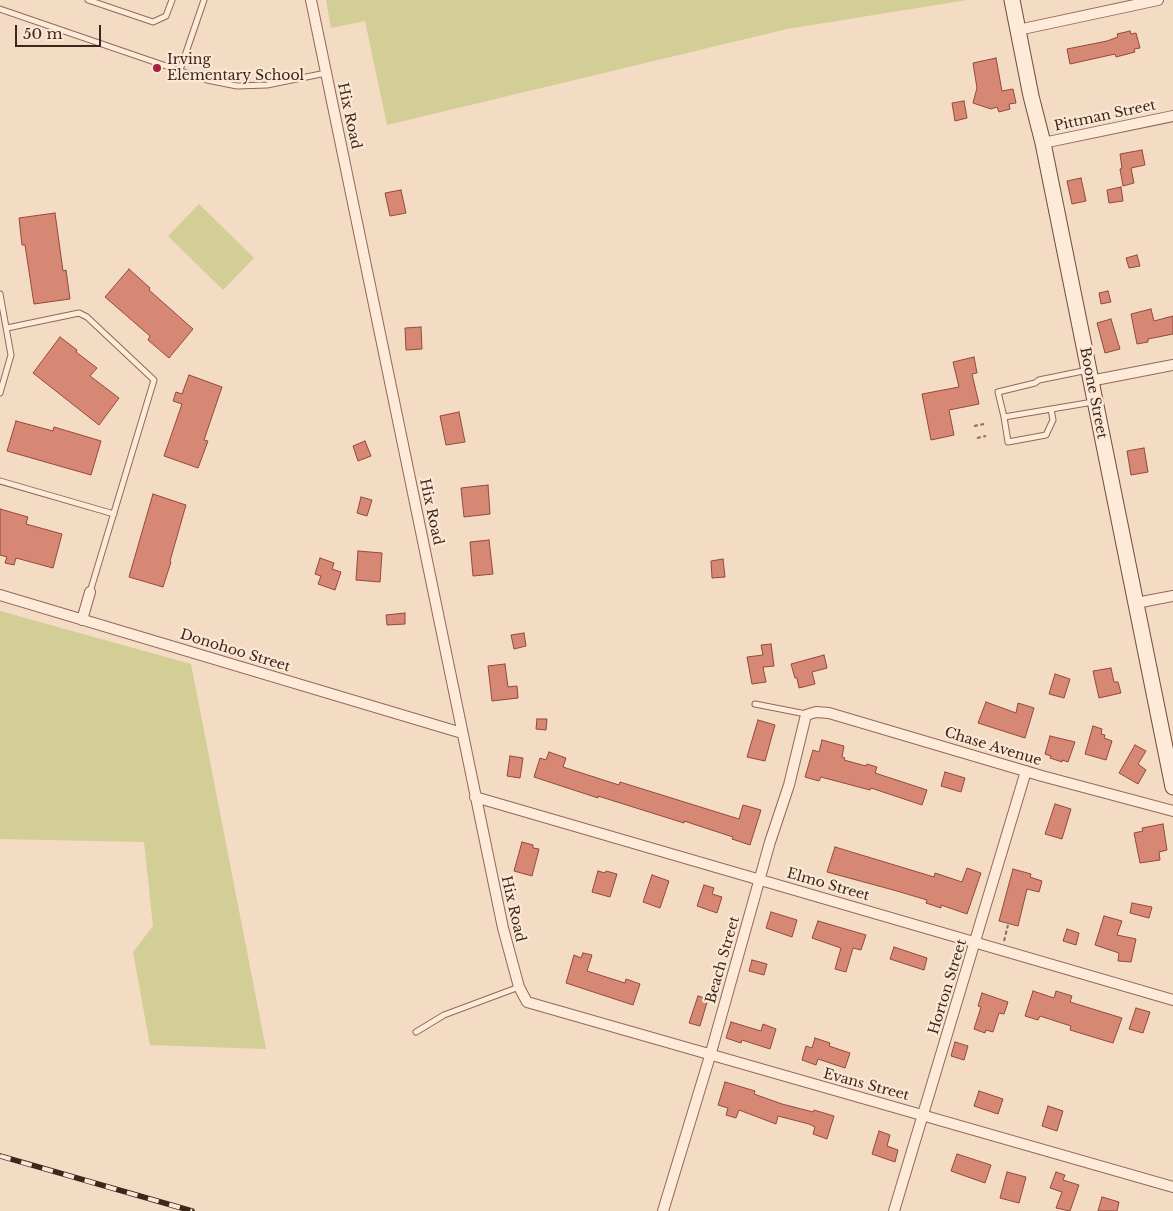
<!DOCTYPE html>
<html>
<head>
<meta charset="utf-8">
<style>
	body { margin:0 }
	#map { position:relative; width:1173px; height:1211px; overflow:hidden; background:#f3dbc4; font-family:"Libre Baskerville",serif }
	canvas { display:block }
	.scale { position:absolute; left:15px; top:25px; width:86px; height:22px; box-sizing:border-box; border:2px solid #3f261d; border-top:0; padding-left:6px; font-size:15px; line-height:18px; white-space:nowrap; color:#3f261d; -webkit-text-stroke:4px #fae7d5; paint-order:stroke }
</style>
</head>
<body>
<div id="map">
<canvas width="1173" height="1211"></canvas>
<div class="scale">50 m</div>
</div>
<script>
const context = document.querySelector('canvas').getContext('2d');
context.lineJoin = 'round';
function fillPath(path, color) {
  context.fillStyle = color;
  context.fill(path, 'evenodd');
}
function shape(rows) {
  const path = new Path2D();
  for (const r of rows) {
    path.moveTo(r[0], r[1]);
    for (let i = 2; i < r.length; i += 2) path.lineTo(r[i], r[i + 1]);
  }
  return path;
}
function trace(path, color, width, dash) {
  context.strokeStyle = color;
  context.lineWidth = width;
  context.lineCap = dash ? 'butt' : 'round';
  context.setLineDash(dash || []);
  context.stroke(path);
}
function label(font, color, halo, rows, align = 'center') {
  context.font = font + ' "Libre Baskerville",serif';
  context.lineWidth = 4.5;
  context.setLineDash([]);
  context.textBaseline = 'middle';
  context.strokeStyle = halo;
  context.fillStyle = color;
  for (const [text, x, y, turn = 0] of rows) {
    context.save();
    context.translate(x, y);
    context.rotate((+turn || 0) * Math.PI / 180);
    context.textAlign = isNaN(turn) ? turn : align;
    if (halo) context.strokeText(text, 0, 0);
    context.fillText(text, 0, 0);
    context.restore();
  }
}
const green = shape([
	[326,0,967,0,787,29,387,125,365,21,331,28],
	[199,204,254,258,223,290,168,236],
	[0,611,191,664,266,1049,150,1045,133,952,153,926,144,842,0,839]
]);
const building = shape([
	[1130,31,1131,34,1136,33,1140,48,1134,49,1135,52,1116,57,1115,54,1070,64,1067,49,1107,41,1118,37,1117,34,1130,31],
	[996,58,1002,91,1013,89,1016,103,1009,104,1010,109,999,112,997,107,991,109,973,103,977,88,973,63,996,58],
	[964,101,967,118,955,121,952,103,964,101],
	[1142,150,1145,165,1131,168,1134,183,1123,186,1120,169,1122,168,1120,154,1142,150],
	[1081,178,1086,201,1072,204,1067,181,1081,178],
	[1121,187,1123,201,1109,203,1107,190,1121,187],
	[401,190,406,213,390,216,385,193,401,190],
	[55,213,63,271,66,270,70,299,34,304,25,245,22,245,19,218,55,213],
	[1137,255,1140,266,1129,268,1126,258,1137,255],
	[129,269,150,288,149,290,193,329,169,358,148,340,150,336,105,297,129,269],
	[1108,291,1111,302,1101,304,1099,293,1108,291],
	[1151,309,1154,321,1173,316,1173,334,1148,339,1148,342,1137,344,1131,314,1151,309],
	[1111,319,1120,349,1105,353,1097,323,1111,319],
	[421,327,422,349,406,350,405,328,421,327],
	[60,337,77,350,76,352,97,368,90,376,119,398,99,425,33,373,60,337],
	[974,357,977,373,972,374,979,404,949,410,954,435,931,440,922,394,959,387,953,362,974,357],
	[189,375,222,387,204,440,208,441,198,468,164,456,182,404,173,401,176,392,182,394,189,375],
	[459,412,465,442,446,445,440,416,459,412],
	[16,421,53,431,54,427,101,441,91,475,7,451,16,421],
	[365,441,371,456,358,461,353,446,365,441],
	[1144,448,1148,472,1131,475,1127,451,1144,448],
	[488,485,490,514,464,517,461,488,488,485],
	[153,494,186,505,170,561,171,562,163,587,129,577,153,494],
	[361,497,372,500,367,516,357,513,361,497],
	[0,509,28,517,26,524,62,534,53,568,16,558,14,565,5,563,7,557,0,555,0,509],
	[489,540,493,574,473,576,470,542,489,540],
	[358,551,382,553,380,582,356,580,358,551],
	[320,558,334,563,332,569,341,572,335,590,318,584,321,576,315,574,320,558],
	[723,559,725,577,712,578,711,561,723,559],
	[405,613,405,624,387,625,386,615,405,613],
	[524,633,526,646,514,649,511,635,524,633],
	[771,644,774,666,763,667,766,682,752,684,747,657,763,655,761,645,771,644],
	[824,655,827,668,812,672,815,684,799,688,797,678,795,678,791,664,824,655],
	[505,664,508,687,517,686,518,698,492,701,488,666,505,664],
	[1111,668,1114,682,1118,682,1121,693,1099,698,1093,671,1111,668],
	[1055,674,1070,679,1064,698,1049,694,1055,674],
	[986,702,1016,713,1018,703,1034,708,1025,738,978,723,986,702],
	[537,719,547,719,546,730,536,729,537,719],
	[758,720,775,725,765,761,747,757,758,720],
	[1093,726,1102,729,1101,734,1105,735,1104,738,1112,741,1106,760,1085,754,1093,726],
	[1050,736,1075,742,1068,762,1062,760,1062,762,1050,758,1051,756,1045,754,1050,736],
	[822,740,844,746,842,757,845,758,844,760,866,766,867,764,877,767,875,773,927,790,922,805,871,788,870,790,821,777,819,781,805,777,813,750,819,752,822,740],
	[1135,745,1146,751,1138,764,1146,770,1138,784,1119,773,1135,745],
	[549,752,566,758,563,767,619,785,620,782,739,819,743,805,761,810,750,845,732,839,733,837,684,821,684,823,598,796,598,798,534,777,540,758,546,760,549,752],
	[510,756,523,758,520,778,507,776,510,756],
	[945,772,965,778,961,792,941,786,945,772],
	[1055,804,1071,809,1062,839,1045,834,1055,804],
	[1163,824,1167,850,1159,852,1160,860,1140,863,1134,833,1143,831,1142,828,1163,824],
	[522,842,533,845,533,848,539,849,532,876,514,871,522,842],
	[835,847,934,877,935,873,962,882,967,868,981,873,967,914,941,905,941,908,926,903,927,900,897,891,827,872,835,847],
	[1013,869,1031,874,1030,877,1042,881,1039,892,1027,889,1018,926,999,921,1013,869],
	[598,871,605,873,606,871,617,874,610,897,592,892,598,871],
	[652,875,669,881,660,908,643,902,652,875],
	[704,885,714,888,712,894,722,897,717,913,697,906,704,885],
	[1132,903,1152,907,1149,918,1130,913,1132,903],
	[771,912,797,920,792,937,766,928,771,912],
	[1104,916,1122,921,1117,935,1136,939,1131,962,1118,961,1119,953,1095,945,1104,916],
	[818,921,866,935,861,950,853,948,846,972,835,969,841,948,812,938,818,921],
	[1067,929,1079,933,1076,945,1063,941,1067,929],
	[894,947,927,958,924,970,890,959,894,947],
	[583,953,592,955,587,971,625,983,626,979,640,984,633,1005,566,983,574,955,581,958,583,953],
	[752,960,767,964,764,975,749,971,752,960],
	[1033,991,1054,998,1056,991,1072,996,1070,1002,1122,1018,1113,1043,1070,1030,1071,1026,1040,1016,1038,1020,1025,1016,1033,991],
	[982,993,1008,1002,1004,1014,999,1013,993,1032,986,1030,985,1033,974,1029,981,1007,978,1006,982,993],
	[698,996,708,999,700,1026,689,1023,698,996],
	[1136,1008,1150,1012,1143,1033,1129,1029,1136,1008],
	[731,1022,761,1031,763,1024,776,1029,770,1049,742,1040,741,1043,726,1038,731,1022],
	[815,1038,830,1043,829,1046,850,1053,845,1068,818,1059,816,1065,802,1060,806,1046,812,1048,815,1038],
	[955,1042,968,1046,964,1060,951,1056,955,1042],
	[725,1082,755,1091,754,1094,782,1104,813,1112,814,1110,834,1116,827,1139,813,1134,815,1127,809,1124,778,1116,776,1124,739,1110,736,1118,726,1115,728,1108,718,1105,725,1082],
	[979,1091,1003,1099,998,1114,974,1106,979,1091],
	[1048,1106,1063,1111,1057,1131,1042,1126,1048,1106],
	[879,1131,890,1135,887,1146,898,1150,895,1162,872,1154,879,1131],
	[957,1154,991,1165,985,1183,951,1171,957,1154],
	[1007,1172,1026,1177,1019,1203,1000,1198,1007,1172],
	[1056,1172,1065,1175,1063,1180,1079,1185,1070,1211,1056,1208,1062,1192,1050,1188,1056,1172],
	[1102,1197,1119,1202,1117,1211,1098,1211,1102,1197]
]);
const path = shape([
	[974,426,984,424],
	[977,438,986,436],
	[1004,941,1008,925]
]);
const lane = shape([
	[88,0,153,22,166,16,172,0],
	[0,9,207,80,237,86,267,85,326,73],
	[180,70,204,0],
	[0,294,11,355,0,393],
	[7,328,79,313,87,317,154,380,90,592],
	[1088,370,1039,380,1035,383,998,392,1004,417,1093,402],
	[1004,417,1008,442,1046,435,1053,420,1051,409],
	[0,481,114,514],
	[755,704,806,714],
	[416,1032,444,1015,519,987]
]);
const street = shape([
	[311,0,503,928,519,987,527,1002,1173,1187],
	[1018,30,1158,0],
	[1043,143,1173,116],
	[1090,381,1173,365],
	[0,595,462,733],
	[1136,603,1173,596],
	[82,620,90,592],
	[475,797,1173,1000],
	[663,1211,710,1056,770,842,789,785,806,715,816,712,829,713,1042,776,1173,811],
	[894,1211,1026,771]
]);
const secondary = shape([
	[1012,0,1031,96,1043,143,1173,787]
]);
const rail = shape([
	[0,1156,192,1211]
]);
const markers = [
	[157,68,5,"#a82040"]
];
const poiNames = [
	["Irving",167,60],
	["Elementary School",167,76]
];
const streetNames = [
	["Hix Road",349,116,78],
	["Pittman Street",1105,116,-12],
	["Boone Street",1093,393,79],
	["Hix Road",431,512,78],
	["Donohoo Street",235,651,17],
	["Chase Avenue",993,747,17],
	["Elmo Street",828,885,16],
	["Hix Road",513,909,77],
	["Beach Street",723,960,-74],
	["Horton Street",948,987,-73],
	["Evans Street",866,1085,15]
];
fillPath(green, '#d3cd96');
fillPath(building, '#d68875');
trace(building, '#93493a', 1);
trace(lane, '#916958', 7);
trace(street, '#916958', 12);
trace(secondary, '#734a3b', 17);
trace(path, '#916958', 2, [4, 2.5]);
trace(lane, '#fdead9', 5);
trace(street, '#fdead9', 10);
trace(secondary, '#fdead9', 15);
trace(rail, '#3f261d', 5.5);
trace(rail, '#fae7d5', 4, [11]);
for (const [x, y, r, color] of markers) {
  const dot = new Path2D();
  dot.arc(x, y, r, 0, 2 * Math.PI);
  context.fillStyle = color;
  context.fill(dot);
  trace(dot, '#fae7d5', 2);
}
label('14px', '#3f261d', '#fae7d5', poiNames, 'left');
label('14px', '#3f261d', '#fae7d5', streetNames);
</script>
</body>
</html>
